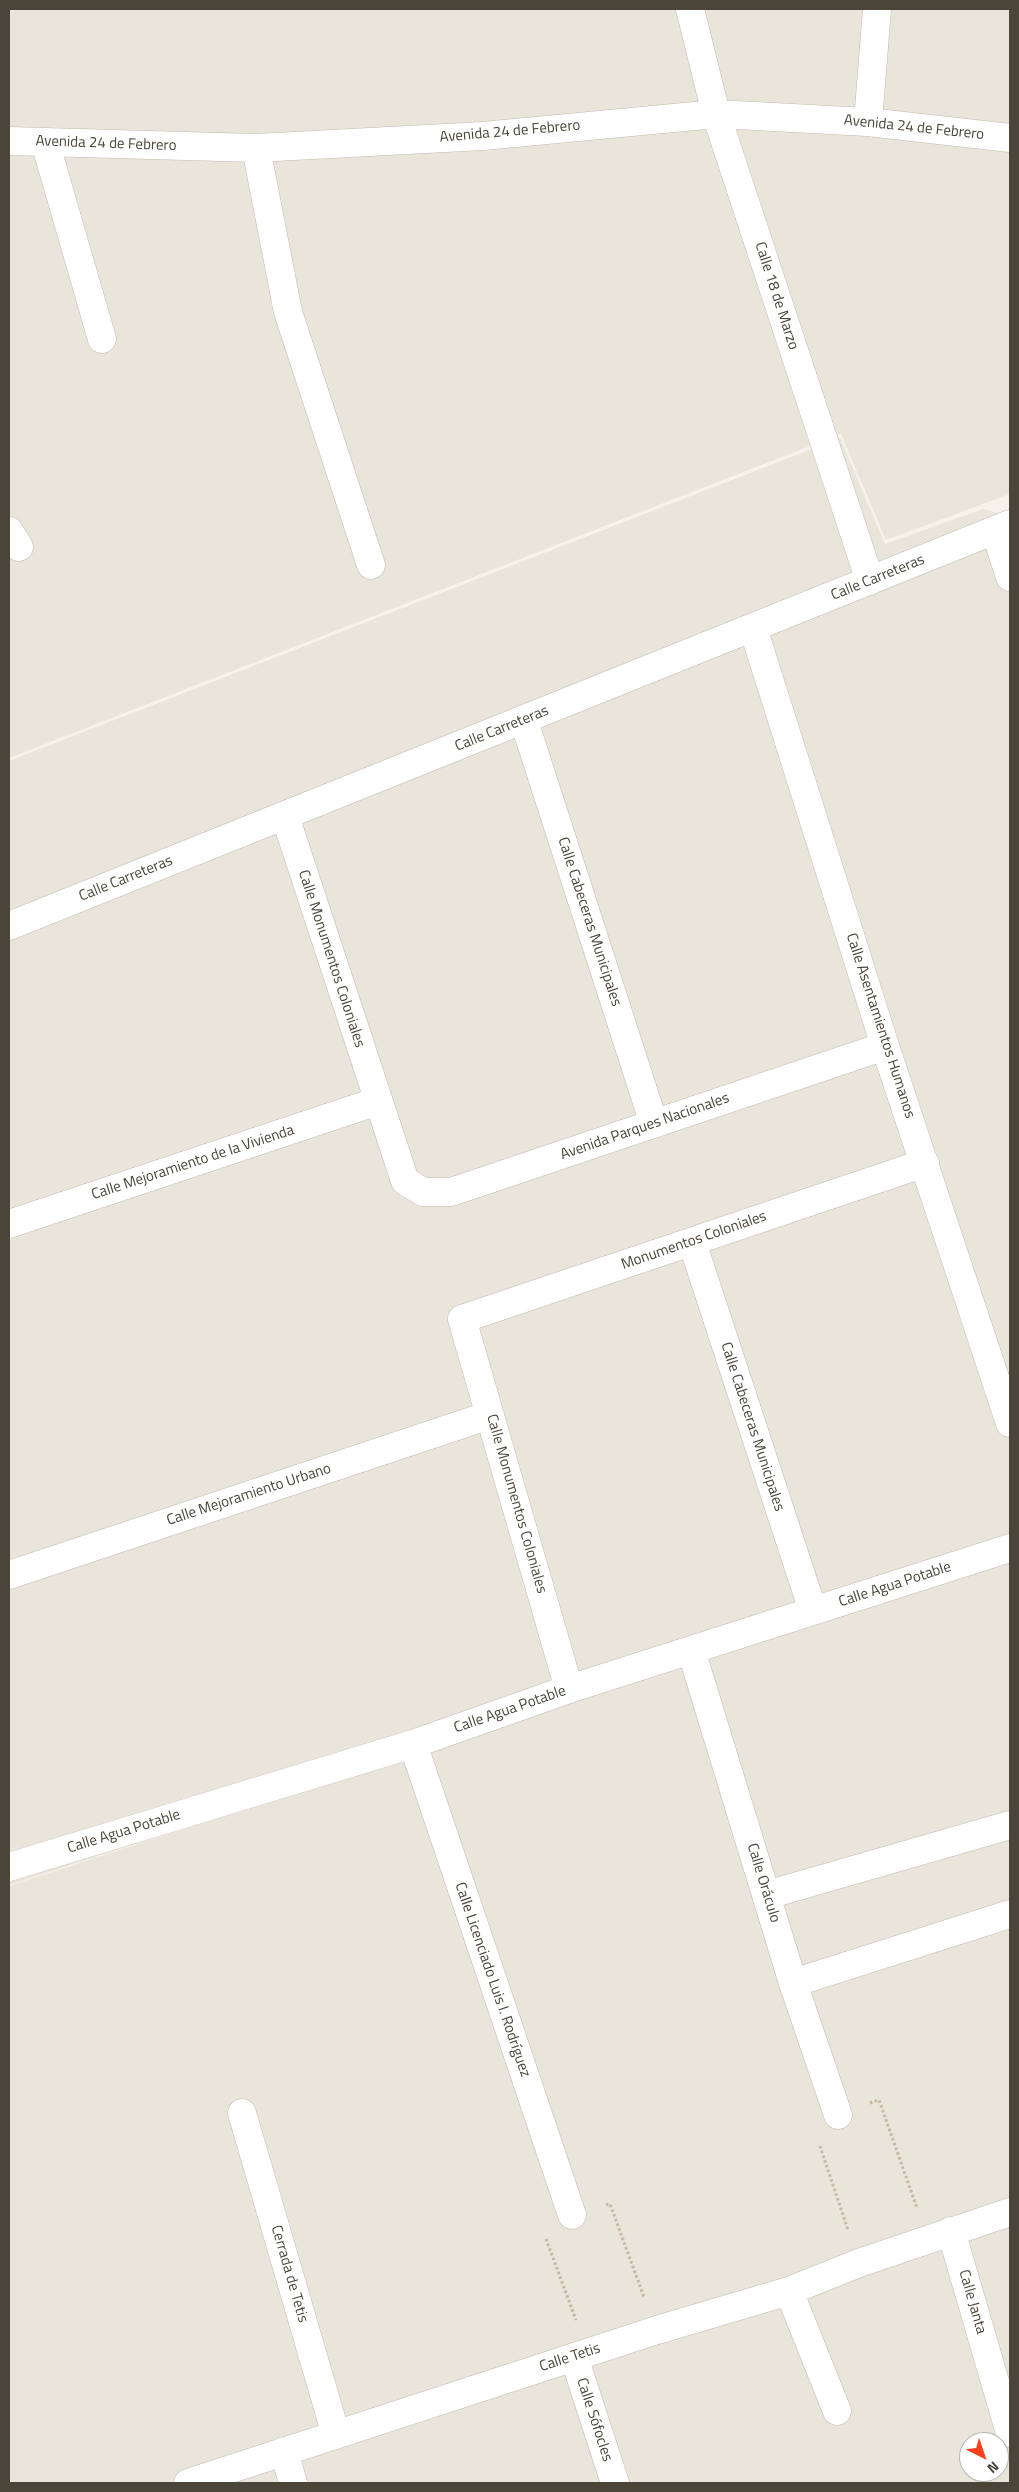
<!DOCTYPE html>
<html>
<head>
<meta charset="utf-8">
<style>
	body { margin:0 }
	#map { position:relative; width:1019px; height:2492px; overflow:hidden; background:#f6f3ec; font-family:"Titillium Web",sans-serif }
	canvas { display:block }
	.frame { position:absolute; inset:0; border:10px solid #4b4439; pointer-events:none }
	.north { position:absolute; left:959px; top:2432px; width:50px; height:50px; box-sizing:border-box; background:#fff; border:1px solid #b7b4b0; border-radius:50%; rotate:139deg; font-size:14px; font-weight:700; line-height:20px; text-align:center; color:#4b4439 }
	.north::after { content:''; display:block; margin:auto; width:18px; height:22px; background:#fc3f1d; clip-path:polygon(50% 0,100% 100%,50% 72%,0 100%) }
</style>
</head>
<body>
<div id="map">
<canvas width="1019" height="2492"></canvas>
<div class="frame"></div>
<div class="north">N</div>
</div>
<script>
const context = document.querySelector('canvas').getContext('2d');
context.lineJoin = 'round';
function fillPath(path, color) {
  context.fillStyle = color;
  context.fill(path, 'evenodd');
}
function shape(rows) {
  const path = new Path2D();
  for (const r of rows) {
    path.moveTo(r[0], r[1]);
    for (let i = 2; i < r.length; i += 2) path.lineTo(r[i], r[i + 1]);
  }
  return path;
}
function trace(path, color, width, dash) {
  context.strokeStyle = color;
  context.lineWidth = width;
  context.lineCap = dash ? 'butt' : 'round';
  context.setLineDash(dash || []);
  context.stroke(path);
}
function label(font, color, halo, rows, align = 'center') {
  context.font = font + ' "Titillium Web",sans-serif';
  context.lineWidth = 4.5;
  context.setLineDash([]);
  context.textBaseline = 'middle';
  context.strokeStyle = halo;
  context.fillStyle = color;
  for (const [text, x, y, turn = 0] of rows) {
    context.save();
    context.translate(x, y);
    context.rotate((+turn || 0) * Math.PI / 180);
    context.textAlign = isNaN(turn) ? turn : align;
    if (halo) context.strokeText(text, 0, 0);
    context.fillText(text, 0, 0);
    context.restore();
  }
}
const residential = shape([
	[9,9,1010,9,1010,494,886,540,841,434,9,758],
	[840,438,885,544,983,509,998,513,1010,551,1010,2483,9,2483,9,1886,392,1761,9,1885,9,761],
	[969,2442,999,2442,999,2472,969,2472]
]);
const path = shape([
	[870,2103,879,2100,917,2208],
	[820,2146,848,2230],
	[606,2205,610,2204,644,2297],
	[546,2239,576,2320]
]);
const minor = shape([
	[690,9,716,114,870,581],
	[868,122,877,9],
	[9,141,256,148,483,136,716,114,868,122,1010,138],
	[45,142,102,339],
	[256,148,288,312,371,565],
	[995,530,1010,577],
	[9,531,19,547],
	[753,628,885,1046,1010,1423],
	[524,721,654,1124],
	[285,816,405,1181,423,1192,451,1192,885,1046],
	[9,926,1010,524],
	[9,1224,378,1101],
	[692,1242,813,1611],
	[9,1575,490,1415],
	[691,1650,793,1983,838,2115],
	[569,1689,462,1319,925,1163],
	[413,1744,572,2215],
	[9,1867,413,1744,569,1689,1010,1548],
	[767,1895,1010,1825],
	[793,1983,1010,1914],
	[242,2113,336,2435],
	[951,2231,1010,2433],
	[789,2291,837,2411],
	[574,2357,615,2483],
	[284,2451,293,2483],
	[188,2483,657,2330,789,2291,859,2263,1010,2212]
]);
const streetNames = [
	["Avenida 24 de Febrero",914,128,6],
	["Avenida 24 de Febrero",510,132,-5],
	["Avenida 24 de Febrero",106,144,2],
	["Calle 18 de Marzo",776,296,72],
	["Calle Carreteras",878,578,-22],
	["Calle Carreteras",502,729,-22],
	["Calle Carreteras",126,879,-22],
	["Calle Cabeceras Municipales",589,922,72],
	["Calle Monumentos Coloniales",331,959,72],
	["Calle Asentamientos Humanos",880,1026,72],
	["Avenida Parques Nacionales",645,1127,-19],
	["Calle Mejoramiento de la Vivienda",193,1163,-18],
	["Monumentos Coloniales",694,1241,-19],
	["Calle Cabeceras Municipales",752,1427,72],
	["Calle Mejoramiento Urbano",249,1495,-18],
	["Calle Monumentos Coloniales",516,1504,74],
	["Calle Agua Potable",895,1585,-18],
	["Calle Agua Potable",510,1710,-19],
	["Calle Agua Potable",124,1832,-17],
	["Calle Oráculo",763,1883,73],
	["Calle Licenciado Luis I. Rodríguez",492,1980,71],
	["Cerrada de Tetis",289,2274,74],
	["Calle Janta",972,2302,74],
	["Calle Tetis",570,2358,-18],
	["Calle Sófocles",594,2420,72]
];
fillPath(residential, '#eae5da');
trace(minor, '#c2bbae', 29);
trace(path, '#c4b79f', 3, [2.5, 2.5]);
trace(minor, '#fff', 28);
label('15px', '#4b4439', '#fff', streetNames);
</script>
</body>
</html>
